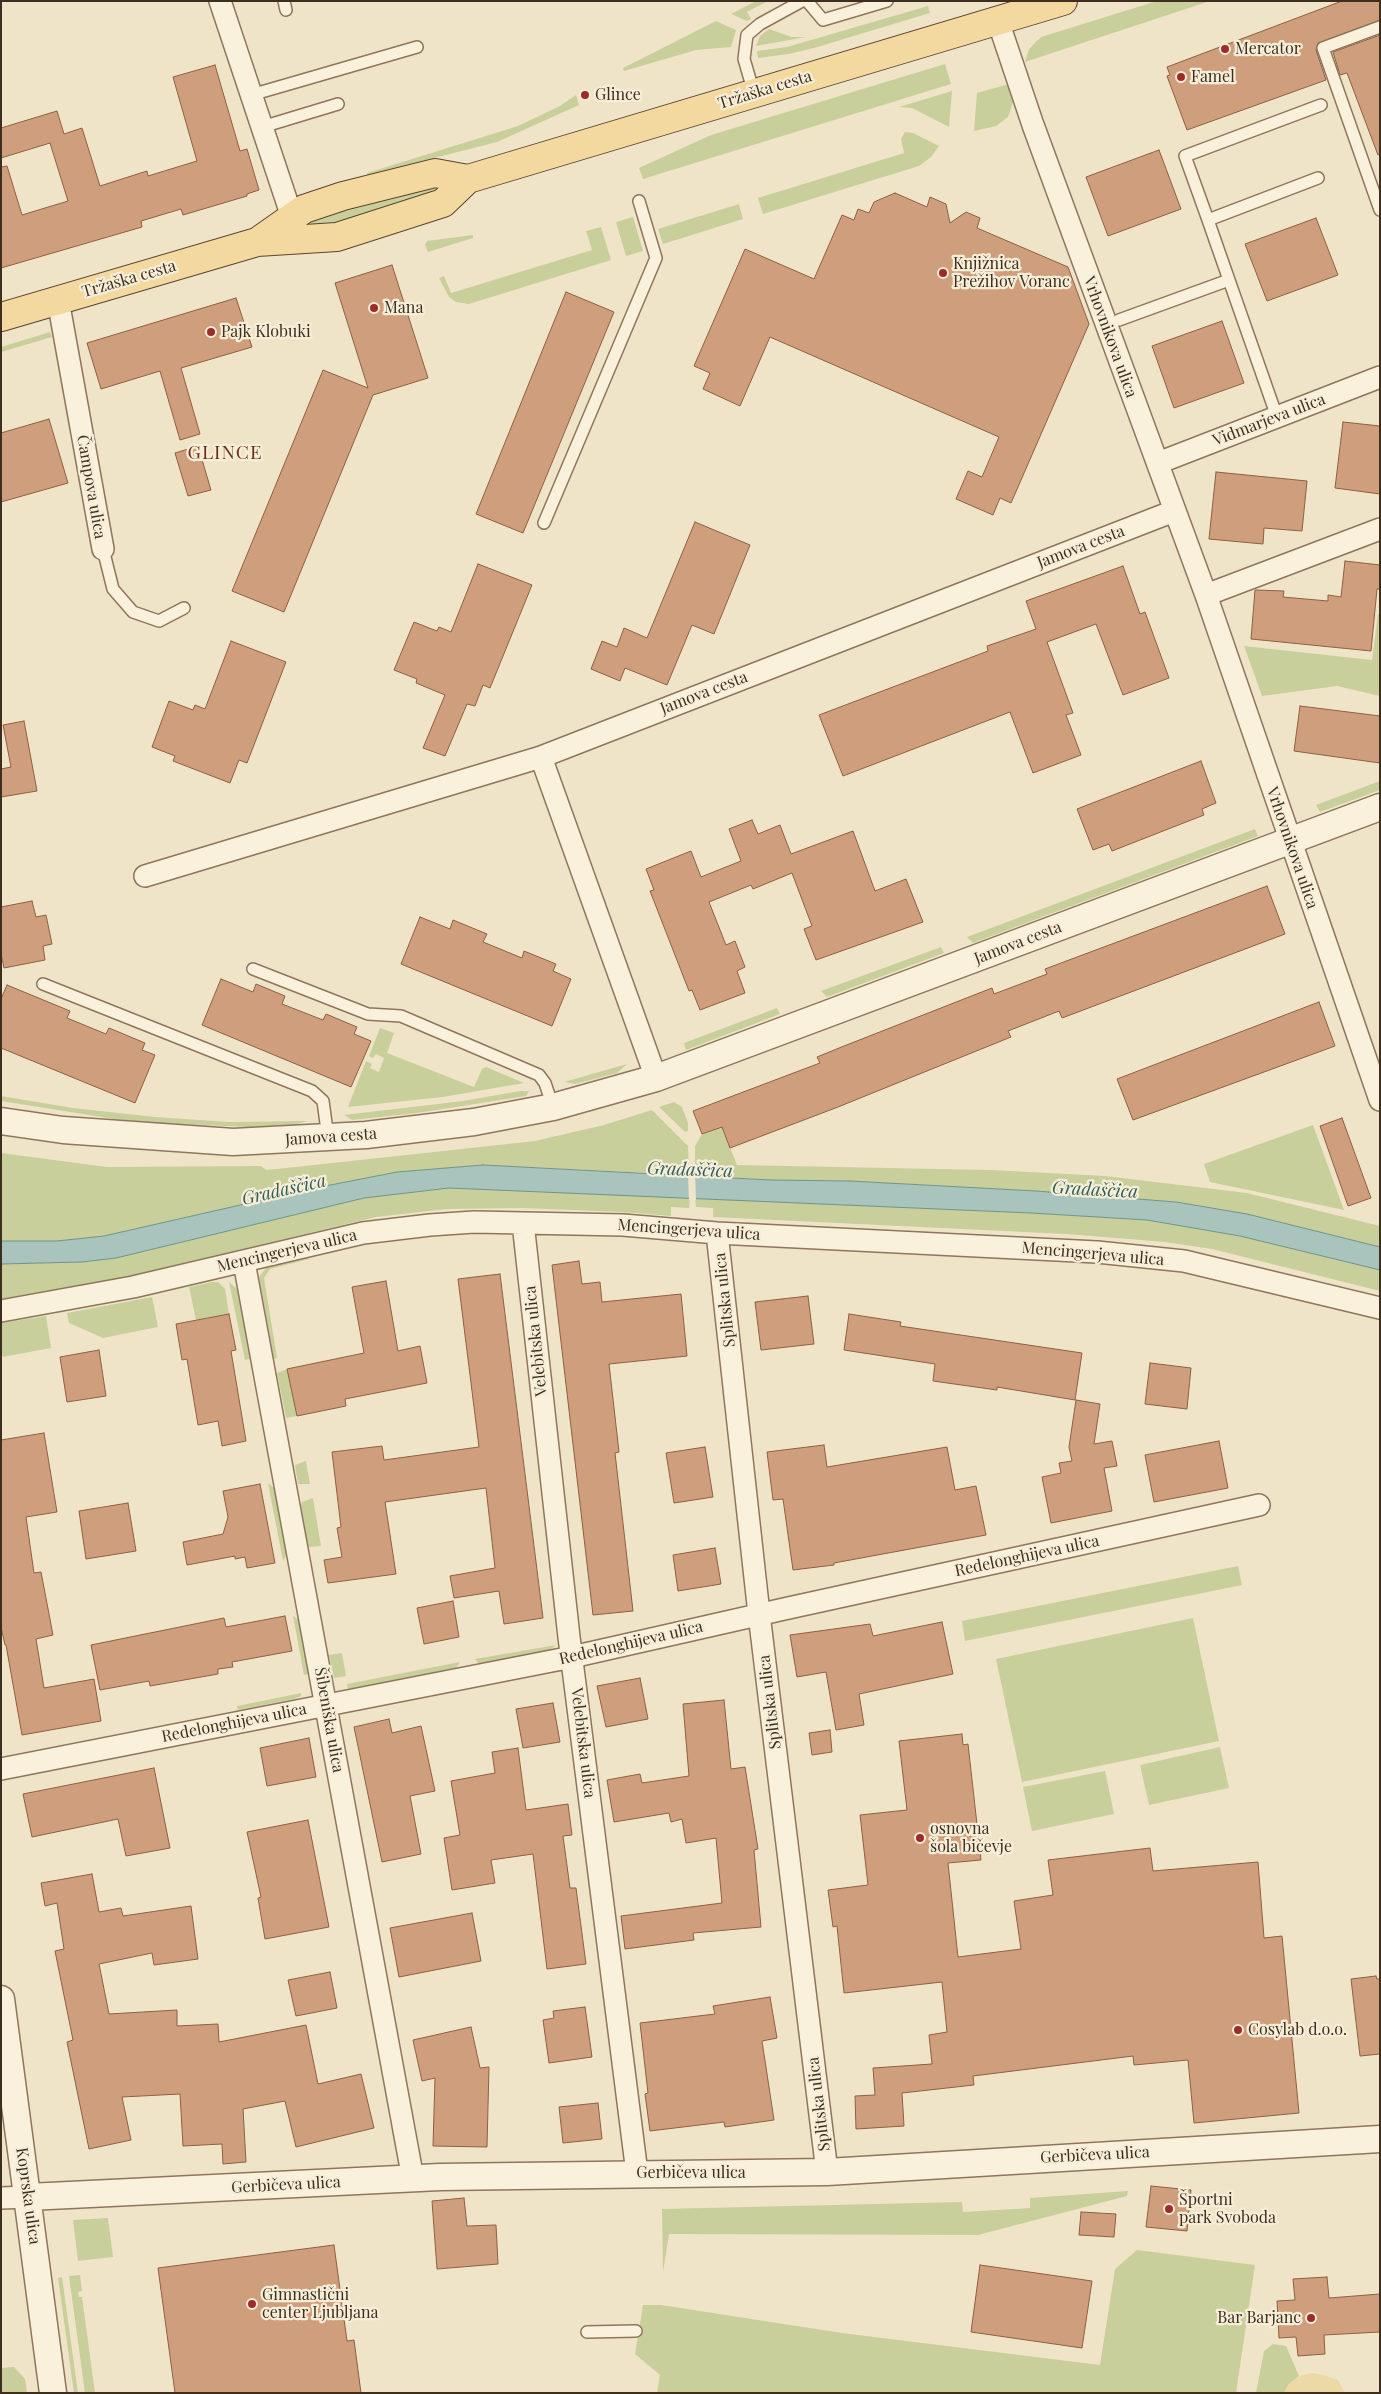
<!DOCTYPE html>
<html>
<head>
<meta charset="utf-8">
<style>
	body { margin:0 }
	#map { position:relative; width:1381px; height:2394px; overflow:hidden; background:#f0e4c8; font-family:"Playfair Display",serif }
	canvas { display:block }
	.frame { position:absolute; inset:0; border:2px solid #3d2e20; pointer-events:none }
</style>
</head>
<body>
<div id="map">
<canvas width="1381" height="2394"></canvas>
<div class="frame"></div>
</div>
<script>
const context = document.querySelector('canvas').getContext('2d');
context.lineJoin = 'round';
function fillPath(path, color) {
  context.fillStyle = color;
  context.fill(path, 'evenodd');
}
function shape(rows) {
  const path = new Path2D();
  for (const r of rows) {
    path.moveTo(r[0], r[1]);
    for (let i = 2; i < r.length; i += 2) path.lineTo(r[i], r[i + 1]);
  }
  return path;
}
function trace(path, color, width, dash) {
  context.strokeStyle = color;
  context.lineWidth = width;
  context.lineCap = dash ? 'butt' : 'round';
  context.setLineDash(dash || []);
  context.stroke(path);
}
function label(font, color, halo, rows, align = 'center') {
  context.font = font + ' "Playfair Display",serif';
  context.lineWidth = 4.5;
  context.setLineDash([]);
  context.textBaseline = 'middle';
  context.strokeStyle = halo;
  context.fillStyle = color;
  for (const [text, x, y, turn = 0] of rows) {
    context.save();
    context.translate(x, y);
    context.rotate((+turn || 0) * Math.PI / 180);
    context.textAlign = isNaN(turn) ? turn : align;
    if (halo) context.strokeText(text, 0, 0);
    context.fillText(text, 0, 0);
    context.restore();
  }
}
const green = shape([
	[756,1,768,1,747,12,751,19,747,21,731,14],
	[1157,1,1210,1,1025,62,1029,49,1041,37],
	[928,6,930,13,814,48,789,54,758,58,757,51,787,47],
	[716,21,736,30,731,47,696,50,624,71,623,68],
	[769,29,792,37,806,37,756,46,760,36],
	[945,64,951,84,643,179,639,168,711,135],
	[1009,84,1014,99,1008,117,996,126,974,131,977,93],
	[952,91,949,127,912,108,899,107],
	[576,95,579,105,497,142,367,175,367,173,518,126,560,106],
	[905,132,913,133,939,146,931,157,919,166,763,214,758,198,904,153,901,139],
	[437,186,439,187,438,189,332,226,321,226,308,223,309,220,345,210],
	[739,204,743,219,663,244,658,229],
	[633,217,643,251,626,256,616,222],
	[601,227,611,260,469,304,456,302,449,297,439,278,444,276,451,293,592,250,586,231],
	[473,235,473,238,428,252,425,245,427,241],
	[50,332,52,337,1,352,1,347],
	[1378,614,1380,614,1380,696,1337,686,1262,696,1244,646,1372,660],
	[1380,781,1380,790,1320,812,1316,805],
	[1255,829,1258,836,973,943,967,937],
	[941,947,944,953,827,997,821,991],
	[777,1008,780,1014,686,1050,684,1043],
	[380,1028,394,1033,387,1053,474,1087,482,1069,486,1067,524,1083,443,1097,348,1107,366,1061,372,1064,370,1068,379,1072,384,1058,376,1054,373,1058,369,1056],
	[627,1064,617,1073,575,1084,564,1082],
	[520,1091,529,1091,526,1096,417,1113,352,1120,344,1115,463,1101],
	[1,1096,73,1108,155,1117,229,1122,307,1121,291,1126,249,1127,154,1123,114,1119,1,1101],
	[674,1102,682,1107,688,1123,688,1131,685,1132,659,1107],
	[652,1110,688,1146,689,1175,483,1165,397,1172,315,1188,104,1236,57,1241,1,1241,1,1153,107,1167,261,1166,266,1170,277,1169,535,1141,604,1125],
	[1313,1125,1344,1210,1210,1182,1204,1164],
	[722,1127,737,1165,991,1170,1105,1176,1247,1193,1380,1226,1380,1247,1247,1214,1176,1202,1036,1191,850,1181,771,1180,695,1175,695,1146,702,1134],
	[449,1188,690,1197,689,1208,671,1207,671,1216,621,1212,522,1208,447,1209,376,1217,121,1278,1,1299,1,1264,82,1262,116,1258,364,1198],
	[695,1198,1031,1213,1147,1220,1240,1236,1380,1270,1380,1291,1212,1249,1165,1242,1066,1234,713,1217,713,1208,696,1207],
	[308,1253,309,1259,270,1269,264,1278,277,1358,274,1359,259,1277,270,1263],
	[212,1282,218,1282,225,1289,229,1314,196,1320,189,1287],
	[229,1282,237,1289,250,1359,245,1360],
	[152,1297,158,1327,103,1338,69,1323,67,1313],
	[46,1316,51,1348,3,1357,1,1353,1,1323],
	[287,1369,297,1416,286,1418,277,1373],
	[306,1461,310,1484,298,1484,295,1465],
	[268,1483,274,1488,287,1554,283,1561],
	[313,1498,321,1546,308,1547,301,1505,302,1502],
	[1238,1566,1242,1585,965,1641,962,1621],
	[293,1616,299,1620,309,1674,304,1675],
	[1193,1618,1219,1741,1022,1782,996,1659],
	[556,1645,550,1650,479,1664,475,1659],
	[342,1653,346,1676,334,1678,329,1655],
	[460,1662,456,1668,348,1689,347,1684],
	[301,1693,301,1696,294,1699,238,1710,237,1706],
	[1220,1747,1229,1788,1149,1805,1140,1765],
	[1105,1771,1114,1814,1032,1831,1023,1787],
	[1128,2191,1127,2196,978,2235,669,2234,663,2272,662,2209,962,2202,963,2212,1030,2208,1030,2198],
	[108,2218,113,2257,78,2261,73,2220],
	[1137,2250,1255,2265,1236,2393,657,2393,660,2375,635,2354,643,2305,661,2305,842,2333,1100,2365,1115,2269],
	[80,2275,82,2291,78,2292,79,2297,82,2297,95,2393,85,2393,69,2276],
	[62,2277,78,2393,74,2393,58,2278],
	[1273,2344,1286,2346,1299,2376,1289,2384,1284,2393,1256,2393,1264,2351],
	[14,2367,25,2379,27,2393,1,2393,1,2368]
]);
const sand = shape([
	[1313,2373,1324,2375,1338,2380,1345,2393,1284,2393,1289,2384,1299,2376]
]);
const water = shape([
	[483,1165,771,1180,850,1181,1036,1191,1176,1202,1247,1214,1380,1247,1380,1270,1240,1236,1147,1220,1031,1213,449,1188,364,1198,116,1258,82,1262,1,1264,1,1241,57,1241,104,1236,315,1188,397,1172,483,1165]
]);
const pier = shape([
	[688,1173,695,1173,696,1200,689,1200]
]);
const building = shape([
	[1342,1,1380,1,1380,20,1318,43,1316,50,1326,80,1187,130,1167,76,1170,75,1167,67,1342,1],
	[1380,35,1380,154,1378,155,1347,73,1340,75,1333,52,1380,35],
	[215,65,240,151,247,149,259,190,247,194,247,196,183,215,181,209,141,221,142,227,1,268,1,167,7,166,22,215,68,201,50,143,1,158,1,128,57,111,64,134,82,128,100,186,147,171,148,176,197,161,173,77,215,65],
	[1159,150,1181,209,1108,236,1086,177,1159,150],
	[895,193,927,207,930,197,946,204,950,223,966,212,980,218,977,228,1068,267,1089,324,1011,503,1000,498,993,515,956,499,968,471,982,477,999,437,770,337,740,406,703,389,710,373,694,366,745,249,814,279,842,215,854,220,858,209,869,213,874,202,895,193],
	[1316,218,1338,275,1267,301,1245,244,1316,218],
	[392,265,428,378,373,395,284,612,232,591,323,370,368,388,335,283,392,265],
	[566,292,614,312,523,533,476,514,566,292],
	[236,298,252,347,181,368,200,434,180,440,160,371,101,389,87,343,236,298],
	[1222,321,1244,383,1174,408,1152,346,1222,321],
	[49,419,68,483,1,502,1,433,49,419],
	[1343,422,1380,426,1380,494,1335,488,1343,422],
	[198,446,211,490,188,496,175,453,198,446],
	[1216,472,1307,481,1302,531,1264,528,1263,544,1209,539,1216,472],
	[695,522,750,545,714,634,692,625,667,685,625,668,620,681,591,669,602,641,617,647,624,628,647,638,695,522],
	[1345,561,1380,565,1380,589,1377,589,1371,651,1251,639,1255,590,1284,591,1283,597,1328,601,1328,595,1341,597,1345,561],
	[478,564,532,585,490,688,483,685,475,706,467,704,445,756,423,748,445,695,416,683,417,679,394,670,414,622,437,631,439,627,451,632,478,564],
	[1123,566,1140,614,1145,612,1169,678,1123,695,1096,624,1047,642,1073,713,1066,715,1081,755,1033,773,1010,712,843,776,819,715,988,651,987,646,1036,629,1026,601,1123,566],
	[231,641,286,662,247,763,239,760,230,783,173,761,175,756,152,747,169,701,193,710,195,705,205,709,231,641],
	[1300,706,1380,716,1380,763,1294,751,1300,706],
	[24,721,37,791,1,797,1,769,11,767,3,725,24,721],
	[1201,761,1216,803,1202,809,1204,815,1112,851,1109,844,1093,850,1077,809,1201,761],
	[752,820,758,834,780,825,791,854,853,831,875,891,906,879,923,922,816,960,804,929,812,926,792,873,753,889,751,885,709,902,726,945,735,941,745,967,737,971,745,993,700,1010,692,990,689,991,650,891,654,890,646,869,691,851,701,877,741,861,729,829,752,820],
	[1267,886,1285,934,1062,1018,1059,1011,1008,1031,1011,1037,838,1107,730,1148,722,1127,702,1134,693,1111,820,1063,817,1057,844,1046,992,988,994,994,1047,974,1045,969,1267,886],
	[32,901,36,917,46,915,52,944,43,946,45,960,4,968,1,954,1,907,32,901],
	[420,917,450,929,453,920,487,934,483,942,522,958,524,951,556,964,553,971,571,979,552,1026,401,964,420,917],
	[221,979,253,992,256,984,285,996,282,1004,323,1020,326,1014,357,1027,354,1034,371,1041,351,1087,202,1025,221,979],
	[7,985,70,1011,67,1018,106,1034,109,1028,145,1043,142,1050,155,1055,135,1103,1,1048,1,999,7,985],
	[1319,1002,1335,1046,1133,1120,1117,1079,1319,1002],
	[1342,1118,1371,1198,1348,1206,1320,1126,1342,1118],
	[579,1261,582,1284,600,1282,602,1302,681,1294,687,1356,609,1364,619,1452,615,1453,633,1611,593,1615,552,1265,579,1261],
	[500,1274,543,1618,504,1624,499,1591,454,1598,450,1576,495,1568,486,1488,385,1502,396,1574,328,1583,324,1560,342,1557,337,1528,341,1527,332,1452,382,1446,384,1460,479,1447,458,1279,500,1274],
	[386,1281,398,1351,420,1346,427,1383,345,1399,346,1406,297,1416,287,1369,364,1353,352,1287,386,1281],
	[808,1296,814,1344,761,1350,755,1302,808,1296],
	[229,1314,236,1350,231,1351,246,1441,222,1446,218,1421,198,1425,187,1359,182,1360,176,1324,229,1314],
	[849,1314,901,1322,900,1326,1082,1353,1075,1400,997,1387,997,1390,933,1381,935,1364,844,1350,849,1314],
	[99,1350,106,1396,67,1402,60,1357,99,1350],
	[1150,1363,1191,1368,1187,1409,1145,1404,1150,1363],
	[1076,1400,1100,1404,1094,1444,1112,1441,1117,1466,1104,1468,1112,1511,1051,1523,1042,1477,1061,1473,1059,1463,1072,1461,1069,1447,1076,1400],
	[44,1433,57,1512,26,1517,34,1573,41,1572,53,1635,36,1639,44,1688,94,1679,101,1721,22,1735,6,1645,5,1645,1,1627,1,1440,44,1433],
	[1219,1441,1228,1488,1154,1502,1145,1455,1219,1441],
	[824,1445,827,1467,947,1447,955,1490,976,1486,986,1535,834,1563,834,1565,793,1570,783,1499,773,1500,767,1452,824,1445],
	[705,1447,713,1497,674,1503,666,1453,705,1447],
	[260,1484,275,1563,247,1568,245,1557,235,1559,235,1556,187,1565,183,1542,223,1534,228,1517,223,1491,260,1484],
	[128,1503,136,1551,86,1559,79,1511,128,1503],
	[715,1548,721,1584,678,1591,673,1555,715,1548],
	[453,1601,459,1637,424,1644,417,1608,453,1601],
	[285,1616,292,1651,232,1662,233,1667,218,1669,218,1674,150,1686,149,1681,100,1690,91,1645,224,1618,226,1627,285,1616],
	[942,1622,953,1674,859,1694,864,1725,836,1730,826,1672,797,1677,790,1635,870,1624,873,1636,942,1622],
	[640,1678,648,1719,606,1727,597,1686,640,1678],
	[724,1700,731,1769,745,1767,758,1849,754,1850,761,1927,693,1933,694,1940,625,1949,621,1916,722,1903,716,1838,686,1843,682,1819,671,1822,669,1813,614,1822,607,1780,640,1774,642,1783,689,1776,683,1704,724,1700],
	[553,1703,560,1742,523,1748,516,1709,553,1703],
	[389,1719,392,1733,421,1726,435,1791,410,1796,421,1854,382,1862,354,1727,389,1719],
	[830,1730,832,1752,812,1755,809,1733,830,1730],
	[962,1734,963,1745,968,1744,981,1860,948,1863,958,1957,1021,1949,1014,1901,1053,1895,1048,1860,1150,1848,1153,1871,1258,1862,1264,1938,1282,1936,1299,2113,1194,2123,1188,2060,1134,2065,1133,2056,973,2076,974,2085,902,2093,904,2126,856,2129,855,2096,875,2095,873,2068,932,2064,929,2035,947,2032,942,1982,844,1993,837,1926,833,1927,828,1890,868,1885,860,1815,907,1810,899,1741,962,1734],
	[309,1738,316,1777,267,1786,260,1748,309,1738],
	[518,1748,526,1810,568,1804,572,1835,563,1836,570,1888,576,1888,586,1964,547,1969,533,1854,491,1860,495,1883,452,1890,444,1838,460,1835,451,1781,495,1773,492,1752,518,1748],
	[154,1768,170,1848,126,1856,118,1819,32,1837,23,1794,154,1768],
	[308,1820,329,1927,265,1939,258,1898,261,1897,247,1832,308,1820],
	[92,1874,99,1912,121,1908,123,1916,191,1906,198,1959,154,1965,152,1953,99,1964,109,2014,177,2010,177,2026,218,2024,219,2042,306,2025,318,2084,361,2074,374,2128,296,2147,285,2101,243,2109,246,2162,223,2164,222,2144,183,2146,180,2094,122,2097,131,2140,89,2149,67,2042,73,2040,55,1951,64,1949,57,1903,45,1906,41,1883,92,1874],
	[472,1913,481,1961,399,1977,390,1928,472,1913],
	[330,1972,337,2008,296,2016,288,1980,330,1972],
	[1376,1976,1377,1979,1380,1979,1380,2054,1360,2056,1351,1979,1376,1976],
	[770,1997,777,2038,762,2041,774,2120,725,2127,724,2122,650,2131,645,2094,648,2093,640,2023,715,2014,713,2006,770,1997],
	[585,2007,592,2057,549,2063,543,2020,554,2018,553,2011,585,2007],
	[471,2027,480,2068,489,2067,487,2147,433,2146,435,2078,422,2081,413,2040,471,2027],
	[598,2103,602,2139,563,2143,559,2107,598,2103],
	[1151,2186,1191,2190,1187,2231,1146,2227,1151,2186],
	[464,2198,467,2226,496,2225,498,2264,437,2269,432,2201,464,2198],
	[1081,2212,1116,2214,1114,2237,1079,2235,1081,2212],
	[334,2245,347,2341,354,2340,361,2393,175,2393,158,2268,334,2245],
	[980,2265,1092,2281,1082,2348,971,2332,980,2265],
	[1327,2277,1329,2298,1380,2294,1380,2332,1324,2335,1325,2354,1298,2356,1296,2337,1279,2338,1277,2301,1295,2300,1293,2279,1327,2277]
]);
const service = shape([
	[284,1,286,10],
	[807,1,823,20,887,1],
	[1380,27,1323,48,1380,210],
	[754,93,744,59,747,35,760,24,802,1],
	[251,95,417,47],
	[262,127,338,104],
	[1208,220,1185,156,1321,105],
	[1119,320,1229,280],
	[1277,417,1208,220,1318,178],
	[544,523,656,258,639,201],
	[103,549,113,589,133,612,159,621,184,608],
	[253,969,368,1014,401,1016,539,1075,545,1083,553,1107],
	[43,984,312,1091,323,1101,328,1138],
	[587,2332,636,2331]
]);
const minor = shape([
	[220,1,292,217],
	[998,21,1033,125,1206,595,1380,1100],
	[58,300,103,549],
	[1158,463,1380,377],
	[1206,595,1380,529],
	[145,876,541,757],
	[656,1078,541,757,1174,511],
	[523,1223,569,1637,637,2173],
	[717,1233,759,1614,827,2172],
	[244,1262,413,2179],
	[1,1311,133,1287,363,1233,430,1225,474,1222,623,1225,717,1233,1097,1252,1184,1261,1380,1308],
	[1,1769,572,1657,784,1609,1259,1505],
	[1,2198,28,2197]
]);
const tertiary = shape([
	[1,1121,63,1130,233,1142,366,1135,474,1122,553,1107,656,1078,1380,807],
	[1,1999,53,2393],
	[28,2197,440,2177,827,2172,1380,2139]
]);
const primary = shape([
	[257,242,304,209,343,196,435,173,468,179],
	[1,317,257,242,337,237,443,203,468,179,1063,1]
]);
const markers = [
	[1225,49,5,"#9e2a2b"],
	[1181,77,5,"#9e2a2b"],
	[585,95,5,"#9e2a2b"],
	[943,273,5,"#9e2a2b"],
	[374,308,5,"#9e2a2b"],
	[211,332,5,"#9e2a2b"],
	[920,1838,5,"#9e2a2b"],
	[1238,2030,5,"#9e2a2b"],
	[1169,2209,5,"#9e2a2b"],
	[252,2304,5,"#9e2a2b"],
	[1311,2318,5,"#9e2a2b"]
];
const poiNames = [
	["Mercator",1235,49],
	["Famel",1191,77],
	["Glince",595,95],
	["Knjižnica",953,264],
	["Prežihov Voranc",953,282],
	["Mana",384,308],
	["Pajk Klobuki",221,332],
	["osnovna",930,1829],
	["šola bičevje",930,1847],
	["Cosylab d.o.o.",1248,2030],
	["Športni",1179,2200],
	["park Svoboda",1179,2218],
	["Gimnastični",262,2295],
	["center Ljubljana",262,2313],
	["Bar Barjanc",1301,2318,"right"]
];
const streetNames = [
	["Tržaška cesta",765,90,-17],
	["Tržaška cesta",129,279,-16],
	["Vrhovnikova ulica",1110,337,70],
	["Vidmarjeva ulica",1269,420,-21],
	["Čampova ulica",91,487,80],
	["Jamova cesta",1081,547,-21],
	["Jamova cesta",704,693,-21],
	["Vrhovnikova ulica",1292,848,71],
	["Jamova cesta",1018,943,-21],
	["Jamova cesta",331,1137,-4],
	["Mencingerjeva ulica",689,1230,4],
	["Mencingerjeva ulica",287,1251,-13],
	["Mencingerjeva ulica",1093,1254,5],
	["Splitska ulica",725,1300,-96],
	["Velebitska ulica",536,1341,-96],
	["Redelonghijeva ulica",1027,1556,-12],
	["Redelonghijeva ulica",631,1643,-13],
	["Splitska ulica",770,1702,-97],
	["Šibeniška ulica",329,1720,80],
	["Redelonghijeva ulica",234,1723,-11],
	["Velebitska ulica",583,1743,83],
	["Splitska ulica",819,2104,-97],
	["Gerbičeva ulica",1095,2155,-3],
	["Gerbičeva ulica",691,2173],
	["Gerbičeva ulica",286,2185,-3],
	["Koprska ulica",28,2196,82]
];
const waterNames = [
	["Gradaščica",690,1170,2],
	["Gradaščica",284,1190,-13],
	["Gradaščica",1095,1190,3]
];
const quarterNames = [
	["GLINCE",225,453]
];
fillPath(green, '#c9cf9b');
fillPath(sand, '#ecd9a5');
fillPath(water, '#a9c4bc');
trace(water, '#6f938a', 1);
fillPath(pier, '#f0e4c8');
fillPath(building, '#cf9f7d');
trace(building, '#8d5f41', 1);
trace(service, '#8d765c', 14);
trace(minor, '#8d765c', 24);
trace(tertiary, '#8d765c', 29);
trace(primary, '#5b4430', 30);
trace(service, '#faf1dc', 11);
trace(minor, '#faf1dc', 21);
trace(tertiary, '#faf1dc', 26);
trace(primary, '#f3d9a0', 28);
for (const [x, y, r, color] of markers) {
  const dot = new Path2D();
  dot.arc(x, y, r, 0, 2 * Math.PI);
  context.fillStyle = color;
  context.fill(dot);
  trace(dot, '#f7eed8', 2);
}
label('16px', '#3d2e20', '#f7eed8', poiNames, 'left');
label('16px', '#3d2e20', '#f7eed8', streetNames);
label('italic 18px', '#2f5d5a', '#f7eed8', waterNames);
context.letterSpacing = '1px';
label('19px', '#6b2e1e', '#f7eed8', quarterNames);
context.letterSpacing = '0px';
</script>
</body>
</html>
